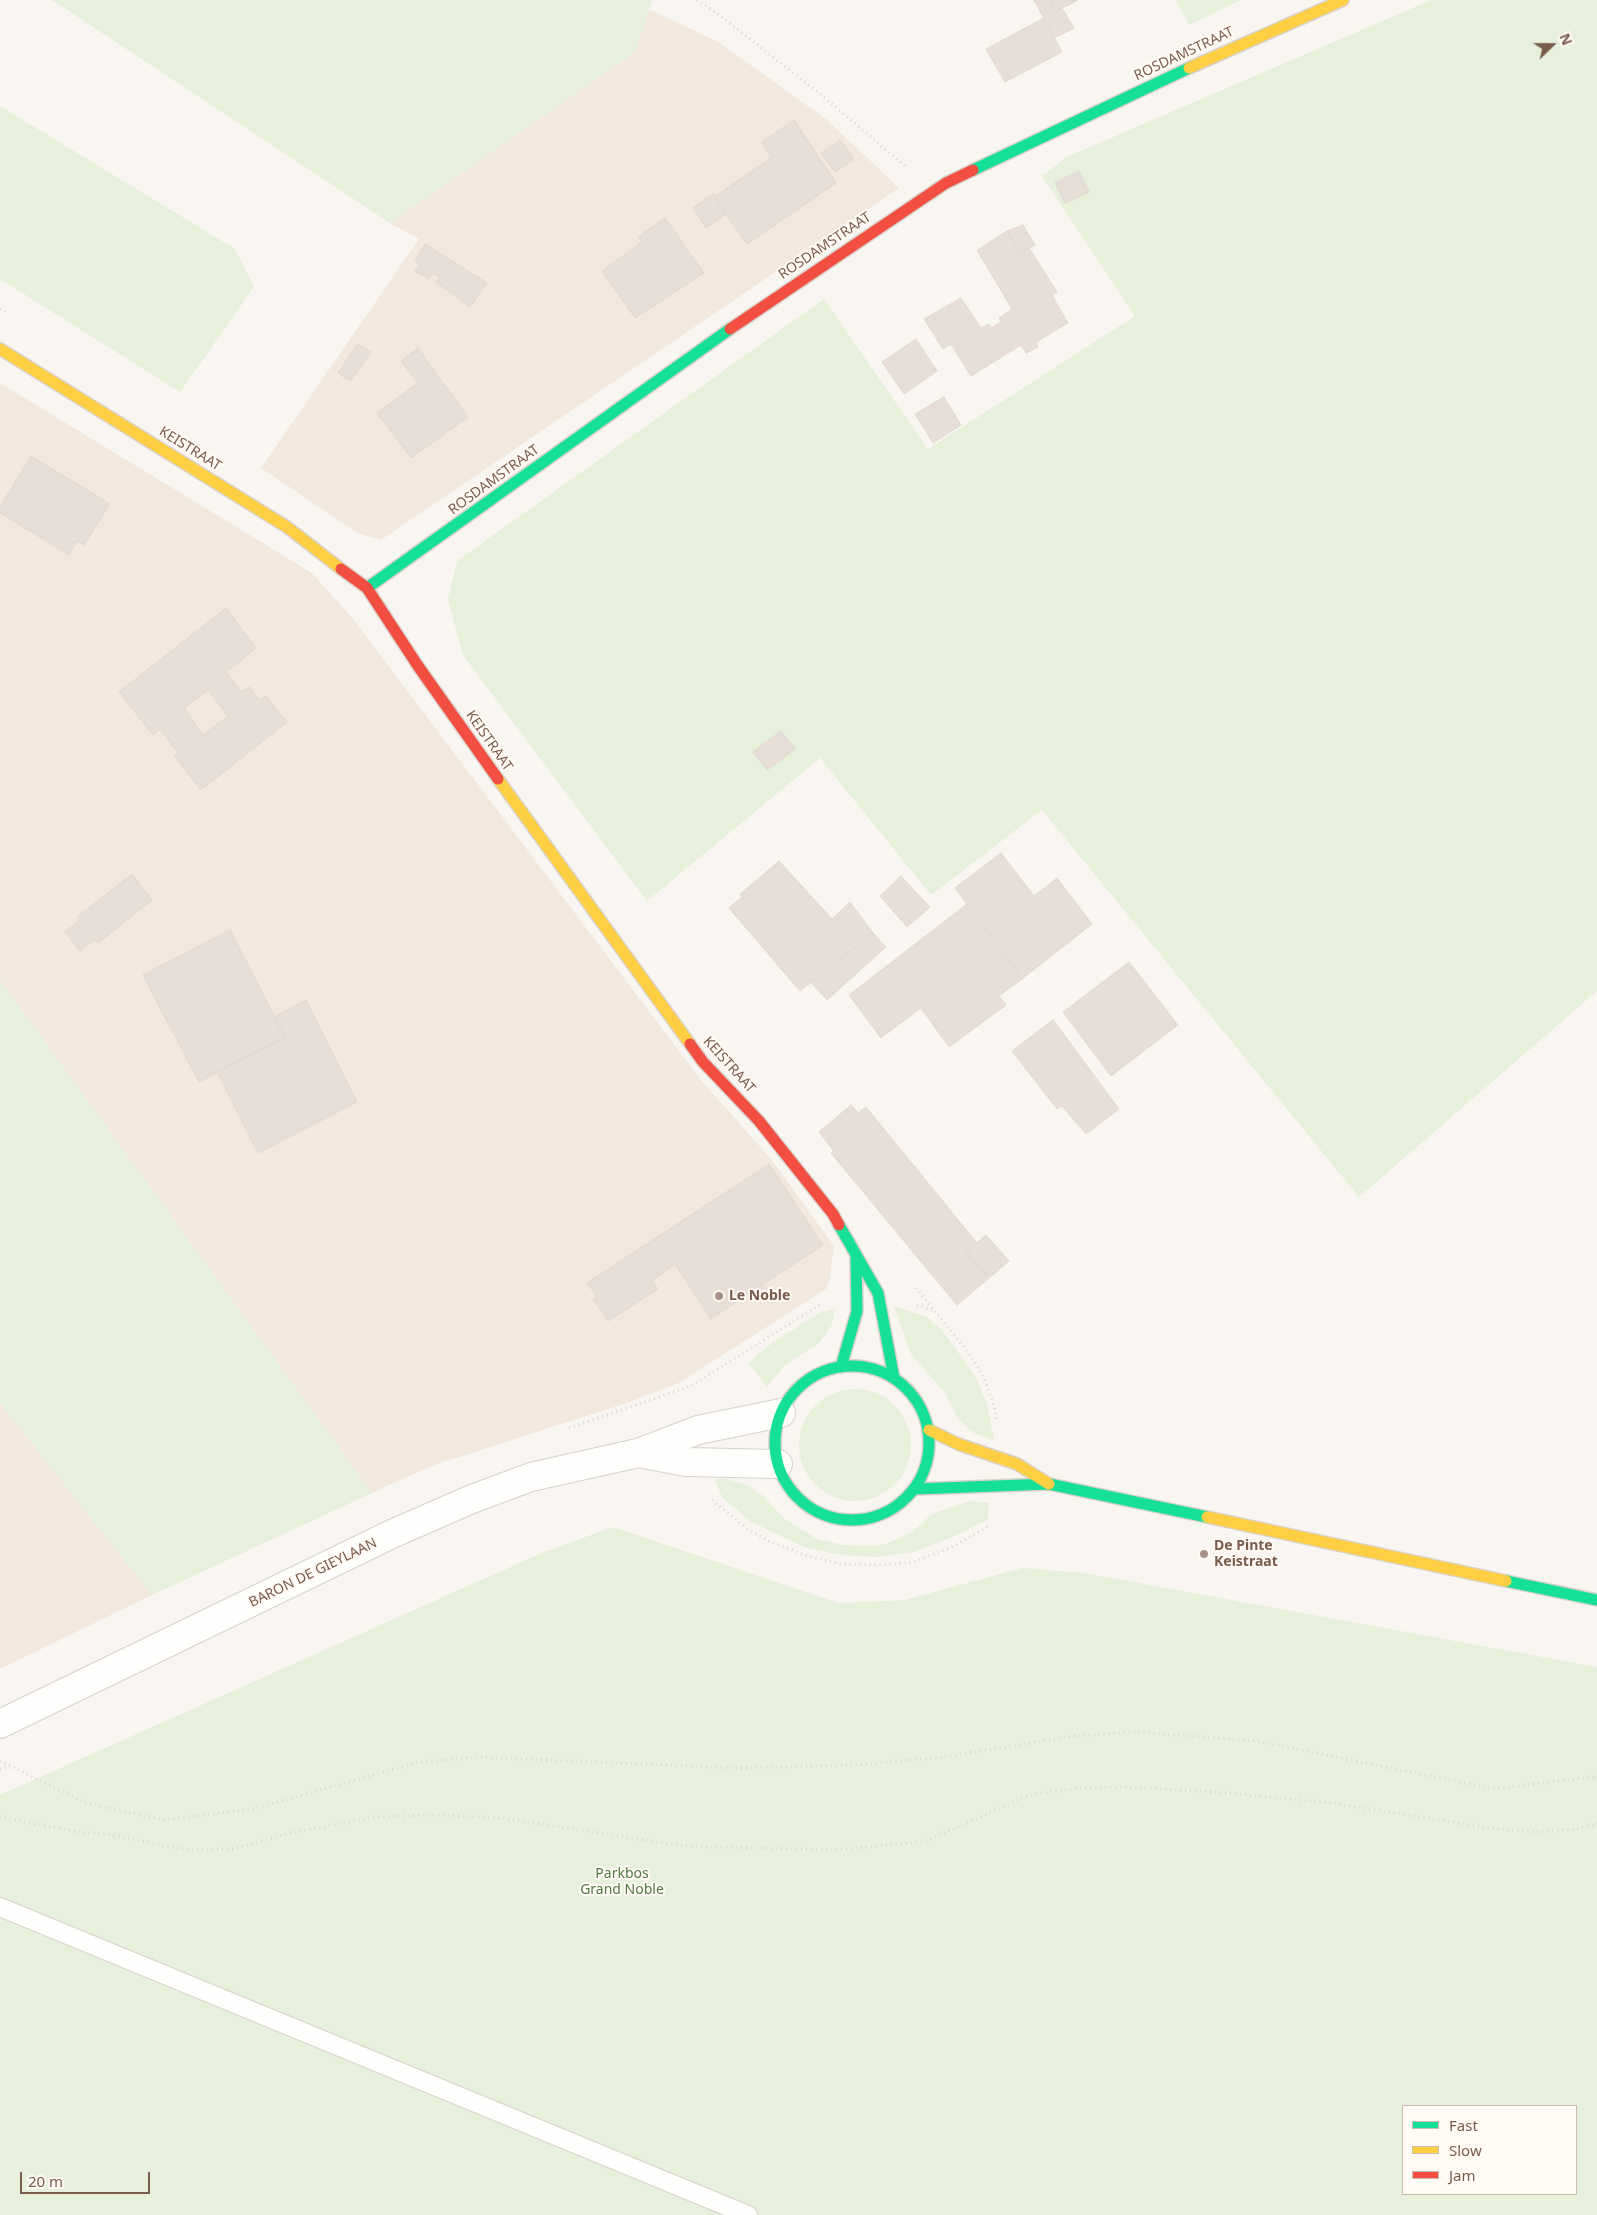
<!DOCTYPE html>
<html>
<head>
<meta charset="utf-8">
<style>
	body { margin:0 }
	#map { position:relative; width:1597px; height:2215px; overflow:hidden; background:#f9f5f0; font-family:"Noto Sans",sans-serif }
	canvas { display:block }
	.legend { position:absolute; left:1402px; top:2105px; width:175px; height:90px; box-sizing:border-box; background:#fffaf3; border:1px solid #cabbb1; margin:0; padding:6px 9px; list-style:none; font-size:15px; color:#7a5c4d }
	.legend li { display:flex; align-items:center; gap:10px; height:25px }
	.legend b { width:25px; border:1px solid #cabbb1 }
	.north { position:absolute; left:1527px; top:20px; width:50px; height:50px; -webkit-text-stroke:4px #fffaf3; paint-order:stroke; rotate:68deg; font-size:14px; font-weight:700; line-height:20px; text-align:center; color:#7a5c4d }
	.north::after { content:''; display:block; margin:auto; width:18px; height:22px; background:#7a5c4d; clip-path:polygon(50% 0,100% 100%,50% 72%,0 100%) }
	.scale { position:absolute; left:20px; top:2172px; width:130px; height:22px; box-sizing:border-box; border:2px solid #7a5c4d; border-top:0; padding-left:6px; font-size:15px; line-height:18px; white-space:nowrap; color:#7a5c4d; -webkit-text-stroke:4px #fffaf3; paint-order:stroke }
</style>
</head>
<body>
<div id="map">
<canvas width="1597" height="2215"></canvas>
<ul class="legend">
<li><b style="height:6px;background:#16e098"></b>Fast</li>
<li><b style="height:6px;background:#ffcf43"></b>Slow</li>
<li><b style="height:6px;background:#f24e42"></b>Jam</li>
</ul>
<div class="north">N</div>
<div class="scale">20 m</div>
</div>
<script>
const context = document.querySelector('canvas').getContext('2d');
context.lineJoin = 'round';
function fillPath(path, color) {
  context.fillStyle = color;
  context.fill(path, 'evenodd');
}
function shape(rows) {
  const path = new Path2D();
  for (const r of rows) {
    if (r.length === 3) {
      path.moveTo(r[0] + r[2], r[1]);
      path.arc(r[0], r[1], r[2], 0, 2 * Math.PI);
      continue;
    }
    path.moveTo(r[0], r[1]);
    for (let i = 2; i < r.length; i += 2) path.lineTo(r[i], r[i + 1]);
  }
  return path;
}
function trace(path, color, width, dash) {
  context.strokeStyle = color;
  context.lineWidth = width;
  context.lineCap = dash ? 'butt' : 'round';
  context.setLineDash(dash || []);
  context.stroke(path);
}
function label(font, color, halo, rows, align = 'center') {
  context.font = font + ' "Noto Sans",sans-serif';
  context.lineWidth = 4;
  context.setLineDash([]);
  context.textBaseline = 'middle';
  context.strokeStyle = halo;
  context.fillStyle = color;
  for (const [text, x, y, turn = 0] of rows) {
    context.save();
    context.translate(x, y);
    context.rotate((+turn || 0) * Math.PI / 180);
    context.textAlign = isNaN(turn) ? turn : align;
    if (halo) context.strokeText(text, 0, 0);
    context.fillText(text, 0, 0);
    context.restore();
  }
}
const residential = shape([
	[649,9,720,43,826,119,899,188,381,540,359,534,261,468,419,239,390,223,635,52],
	[0,383,312,573,354,620,700,1079,772,1160,834,1246,830,1278,826,1289,679,1383,627,1403,431,1466,372,1493,0,980],
	[0,1403,152,1595,0,1669]
]);
const green = shape([
	[52,0,652,0,635,52,390,223],
	[1176,0,1241,0,1189,25],
	[1431,0,1597,0,1597,991,1359,1197,1042,810,931,895,820,758,647,901,463,655,448,599,457,561,824,299,928,449,1135,316,1042,176,1067,157],
	[0,106,235,249,254,287,180,392,0,279],
	[0,980,372,1493,152,1595,0,1403],
	[894,1306,927,1317,942,1330,976,1377,987,1404,994,1440,974,1433,958,1419,945,1393,911,1354],
	[835,1309,832,1325,819,1343,785,1365,767,1387,748,1363,772,1343,819,1313],
	[855,1445,56],
	[722,1478,746,1484,763,1496,785,1519,817,1539,843,1545,874,1546,888,1543,912,1532,932,1514,970,1501,989,1503,988,1519,957,1535,914,1552,877,1557,842,1555,807,1548,751,1522,722,1497,715,1480],
	[613,1527,838,1603,905,1600,1022,1568,1084,1573,1597,1667,1597,2215,0,2215,0,1795,544,1552],
	[1403,2106,1576,2106,1576,2194,1403,2194]
]);
const building = shape([
	[1034,0,1049,0,1055,12,1062,8,1074,28,1054,38,1034,0],
	[1049,0,1078,0,1055,12,1049,0],
	[1044,18,1062,52,1005,82,986,49,1044,18],
	[794,120,836,183,747,244,714,197,771,158,762,142,794,120],
	[840,140,854,159,835,172,821,153,840,140],
	[1079,171,1089,192,1065,203,1055,183,1079,171],
	[713,194,726,214,706,228,693,208,713,194],
	[665,218,704,273,635,318,602,271,642,242,638,237,665,218],
	[1023,225,1035,245,1020,253,1007,231,1023,225],
	[1007,231,1020,253,1029,248,1057,292,1052,295,1068,323,1036,342,1038,347,1026,353,1021,345,971,376,951,344,943,349,924,319,961,298,981,328,989,324,991,328,1001,322,999,318,1012,309,977,250,1007,231],
	[425,244,487,283,470,307,436,282,440,277,432,273,429,279,415,271,420,264,415,261,425,244],
	[916,339,937,371,904,394,882,362,916,339],
	[358,344,371,352,350,381,338,373,358,344],
	[418,348,468,417,411,458,377,413,418,383,401,361,418,348],
	[944,397,961,425,933,443,915,414,944,397],
	[31,456,110,504,84,545,77,541,69,555,0,513,0,507,31,456],
	[226,608,256,648,226,672,242,692,249,687,260,700,266,696,287,722,201,790,174,756,178,753,160,729,153,735,119,692,226,608],
	[208,690,228,716,203,735,184,708,208,690],
	[781,731,795,749,767,770,753,752,781,731],
	[1001,853,1034,896,1057,878,1092,924,1022,979,955,888,1001,853],
	[779,861,832,919,850,902,873,933,800,991,729,908,742,897,740,894,779,861],
	[132,874,152,900,98,943,95,939,80,951,65,932,79,921,77,917,132,874],
	[901,876,930,907,907,927,880,896,901,876],
	[967,904,1022,979,999,996,1006,1005,949,1047,921,1008,881,1038,849,995,967,904],
	[230,930,285,1037,199,1082,143,975,230,930],
	[873,933,886,947,827,1000,811,982,873,933],
	[1129,962,1178,1025,1111,1076,1063,1012,1129,962],
	[306,1000,357,1102,258,1153,217,1072,285,1037,274,1017,306,1000],
	[1053,1020,1119,1109,1086,1134,1062,1106,1057,1109,1012,1051,1053,1020],
	[851,1105,858,1113,866,1107,977,1243,966,1252,989,1278,957,1305,831,1153,834,1151,819,1132,851,1105],
	[769,1164,823,1245,762,1285,764,1288,753,1295,751,1292,711,1319,675,1264,652,1281,658,1289,608,1321,593,1299,597,1296,587,1283,769,1164],
	[986,1235,1009,1261,989,1278,966,1252,986,1235]
]);
const path = shape([
	[697,0,718,14,819,93,905,166],
	[0,309,6,312],
	[916,1288,965,1348,982,1373,993,1402,997,1419],
	[917,1305,932,1310],
	[569,1428,691,1386,821,1304],
	[712,1500,747,1529,769,1541,807,1556,841,1564,878,1565,914,1562,956,1545,991,1525],
	[0,1761,86,1803,163,1820,253,1809,415,1763,475,1757,737,1768,856,1765,944,1757,1073,1736,1135,1732,1256,1741,1494,1789,1597,1776],
	[0,1769,8,1766],
	[0,1817,80,1832,112,1835,188,1850,232,1849,291,1833,375,1817,438,1815,501,1818,685,1846,831,1850,923,1842,1029,1795,1079,1788,1127,1787,1216,1792,1332,1803,1490,1828,1534,1832,1577,1829,1597,1823]
]);
const lane = shape([
	[0,1907,748,2215]
]);
const street = shape([
	[638,1453,686,1462,778,1464],
	[0,1724,394,1533,472,1499,531,1477,638,1453,698,1430,781,1413]
]);
const fast = shape([
	[973,170,1189,68],
	[367,588,730,329],
	[839,1225,878,1293,894,1378],
	[852,1443,77],
	[841,1367,857,1311,856,1258],
	[915,1489,1049,1484,1207,1517],
	[1506,1581,1597,1600]
]);
const slow = shape([
	[1189,68,1343,0],
	[0,349,287,527,341,569],
	[498,779,690,1044],
	[929,1430,958,1444,1017,1464,1049,1484],
	[1207,1517,1506,1581]
]);
const jam = shape([
	[730,329,946,183,973,170],
	[341,569,367,588,418,666,498,779],
	[690,1044,703,1062,759,1121,833,1214,839,1225]
]);
const markers = [
	[719,1296,5,"#a69286"],
	[1204,1554,5,"#a69286"]
];
const streetNames = [
	["ROSDAMSTRAAT",1184,54,-25],
	["ROSDAMSTRAAT",825,246,-34],
	["KEISTRAAT",190,449,32],
	["ROSDAMSTRAAT",494,480,-36],
	["KEISTRAAT",489,741,55],
	["KEISTRAAT",729,1065,48],
	["BARON DE GIEYLAAN",313,1573,-26]
];
const poiNames = [
	["Le Noble",729,1296],
	["De Pinte",1214,1546],
	["Keistraat",1214,1562]
];
const parkNames = [
	["Parkbos",622,1874],
	["Grand Noble",622,1890]
];
fillPath(residential, '#f2e8de');
fillPath(green, '#e7f0db');
fillPath(building, '#e6ded7');
trace(building, '#e2d8d2', 1);
trace(lane, '#d7d1cb', 20);
trace(street, '#d7d1cb', 30);
trace(fast, '#d9d2cb', 14);
trace(slow, '#d9d2cb', 14);
trace(jam, '#d9d2cb', 14);
trace(path, '#dcd5d0', 3, [1, 4]);
trace(lane, '#fefefd', 18);
trace(street, '#fefefd', 28);
trace(fast, '#16e098', 11);
trace(slow, '#ffcf43', 11);
trace(jam, '#f24e42', 11);
for (const [x, y, r, color] of markers) {
  const dot = new Path2D();
  dot.arc(x, y, r, 0, 2 * Math.PI);
  context.fillStyle = color;
  context.fill(dot);
  trace(dot, '#fffaf3', 2);
}
label('14px', '#7a5c4d', '#fffaf3', streetNames);
label('bold 14px', '#7a5c4d', '#fffaf3', poiNames, 'left');
label('14px', '#537a41', '#fffaf3', parkNames);
</script>
</body>
</html>
